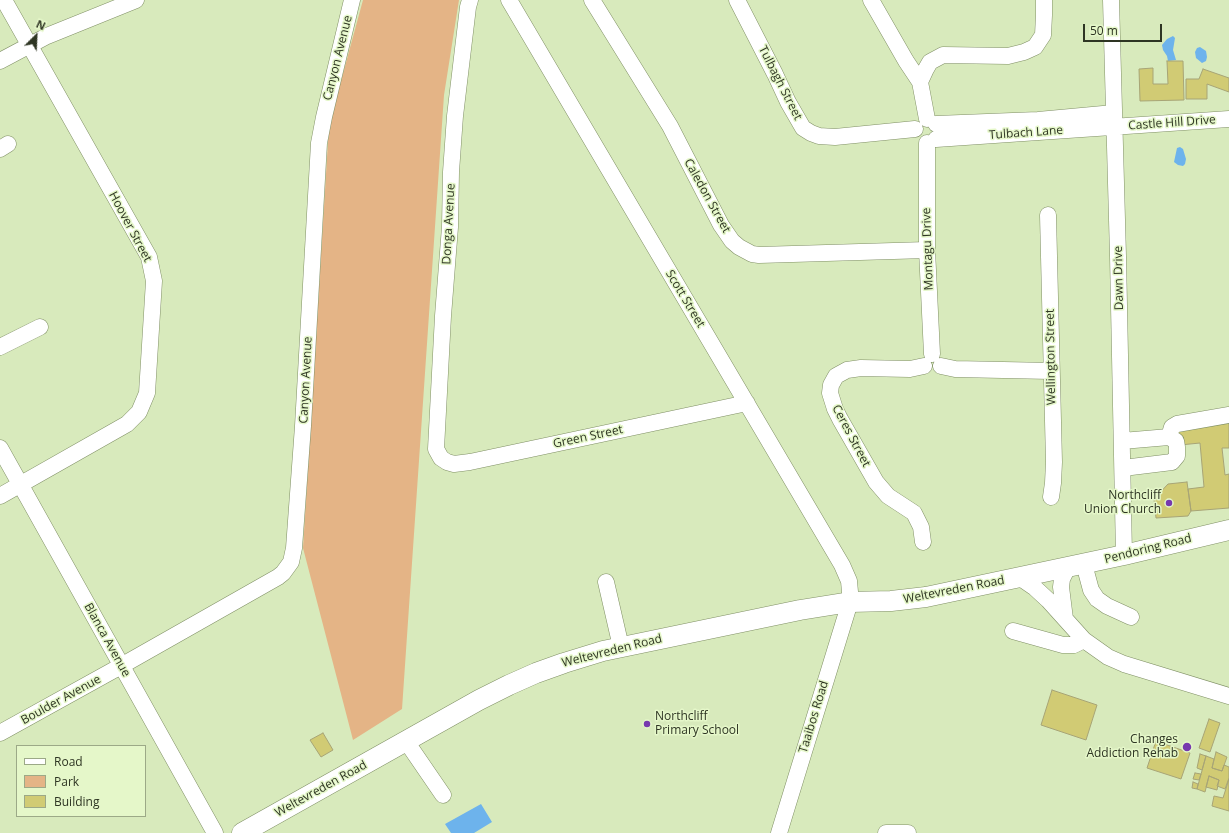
<!DOCTYPE html>
<html>
<head>
<meta charset="utf-8">
<style>
	body { margin:0 }
	#map { position:relative; width:1229px; height:833px; overflow:hidden; background:#d8eabc; font-family:"Open Sans",sans-serif }
	canvas { display:block }
	.legend { position:absolute; left:16px; top:745px; width:130px; height:72px; box-sizing:border-box; background:#e5f7c9; border:1px solid #9ca987; margin:0; padding:5px 7px; list-style:none; font-size:12px; color:#2e3523 }
	.legend li { display:flex; align-items:center; gap:8px; height:20px }
	.legend b { width:20px; border:1px solid #9ca987 }
	.north { position:absolute; left:16px; top:16px; width:40px; height:40px; -webkit-text-stroke:3px #e5f7c9; paint-order:stroke; rotate:24deg; font-size:11px; font-weight:700; line-height:16px; text-align:center; color:#2e3523 }
	.north::after { content:''; display:block; margin:auto; width:14px; height:18px; background:#2e3523; clip-path:polygon(50% 0,100% 100%,50% 72%,0 100%) }
	.scale { position:absolute; left:1083px; top:24px; width:79px; height:18px; box-sizing:border-box; border:2px solid #2e3523; border-top:0; padding-left:5px; font-size:12px; line-height:14px; white-space:nowrap; color:#2e3523; -webkit-text-stroke:3px #e5f7c9; paint-order:stroke }
</style>
</head>
<body>
<div id="map">
<canvas width="1229" height="833"></canvas>
<ul class="legend">
<li><b style="height:5px;background:#fff"></b>Road</li>
<li><b style="height:11px;background:#e4b486"></b>Park</li>
<li><b style="height:11px;background:#d1cb74"></b>Building</li>
</ul>
<div class="north">N</div>
<div class="scale">50 m</div>
</div>
<script>
const context = document.querySelector('canvas').getContext('2d');
context.lineJoin = 'round';
function fillPath(path, color) {
  context.fillStyle = color;
  context.fill(path, 'evenodd');
}
function shape(rows) {
  const path = new Path2D();
  for (const r of rows) {
    path.moveTo(r[0], r[1]);
    for (let i = 2; i < r.length; i += 2) path.lineTo(r[i], r[i + 1]);
  }
  return path;
}
function trace(path, color, width, dash) {
  context.strokeStyle = color;
  context.lineWidth = width;
  context.lineCap = dash ? 'butt' : 'round';
  context.setLineDash(dash || []);
  context.stroke(path);
}
function label(font, color, halo, rows, align = 'center') {
  context.font = font + ' "Open Sans",sans-serif';
  context.lineWidth = 3;
  context.setLineDash([]);
  context.textBaseline = 'middle';
  context.strokeStyle = halo;
  context.fillStyle = color;
  for (const [text, x, y, turn = 0] of rows) {
    context.save();
    context.translate(x, y);
    context.rotate((+turn || 0) * Math.PI / 180);
    context.textAlign = isNaN(turn) ? turn : align;
    if (halo) context.strokeText(text, 0, 0);
    context.fillText(text, 0, 0);
    context.restore();
  }
}
const green = shape([
	[363,0,459,0,444,95,402,709,353,740,303,548,329,125]
]);
const water = shape([
	[1173,36,1175,38,1173,50,1176,60,1168,61,1167,56,1163,50,1162,45,1167,39],
	[1200,47,1206,51,1207,57,1206,61,1202,63,1196,58,1195,52,1197,48],
	[1180,147,1183,149,1186,159,1185,164,1183,166,1178,165,1174,162,1177,148],
	[481,804,492,822,474,833,451,833,445,824]
]);
const building = shape([
	[1167,61,1183,61,1184,100,1140,101,1139,69,1153,68,1153,84,1168,84,1167,61],
	[1203,69,1229,78,1229,92,1207,84,1207,99,1186,99,1186,79,1199,79,1203,69],
	[1229,422,1229,448,1222,448,1225,475,1229,474,1229,508,1191,511,1188,489,1204,487,1200,443,1180,445,1178,427,1229,422],
	[1187,482,1191,511,1188,516,1156,518,1154,499,1168,484,1187,482],
	[1052,690,1097,705,1086,740,1041,725,1052,690],
	[1209,719,1220,723,1210,752,1199,748,1209,719],
	[323,733,333,750,321,757,310,740,323,733],
	[1156,741,1190,753,1181,779,1147,768,1156,741],
	[1216,752,1227,757,1222,771,1212,768,1216,752],
	[1200,754,1206,756,1202,770,1197,768,1200,754],
	[1206,756,1214,759,1212,768,1222,771,1224,765,1229,767,1229,778,1225,789,1217,786,1219,780,1209,776,1205,792,1197,789,1206,756],
	[1195,773,1201,774,1199,780,1193,779,1195,773],
	[1209,776,1219,780,1217,790,1206,787,1209,776],
	[1229,779,1229,811,1212,806,1214,796,1223,798,1229,779],
	[1193,782,1198,784,1197,789,1192,788,1193,782]
]);
const minor = shape([
	[470,0,468,7,455,116,451,172,450,227,443,316,436,449,441,458,447,462,454,464,470,462,747,403],
	[509,0,842,565,849,581,850,592,850,602,779,833],
	[592,0,670,126,721,225,732,241,739,247,752,254,759,255,927,250],
	[737,0,775,74,788,102,803,128,811,133,819,136,835,137,915,129],
	[871,0,906,61,920,82,927,119],
	[1111,0,1118,256,1124,555],
	[0,61,47,36,136,0],
	[920,82,926,69,930,62,943,55,1008,56,1024,52,1035,47,1043,35,1044,15,1044,0],
	[936,124,1038,120,1114,113],
	[936,139,1229,119],
	[927,143,927,250,932,354],
	[0,149,8,144],
	[1048,215,1054,462,1053,483,1051,497],
	[0,347,40,327],
	[941,366,955,369,1051,371],
	[1169,437,1172,427,1177,424,1229,415],
	[1122,441,1169,437,1176,441,1177,447,1177,456,1172,462,1123,468],
	[0,448,215,833],
	[0,496,127,424,139,412,147,393,154,281,149,257,4,0],
	[923,542,921,527,914,513,888,496,876,482,840,419,835,409,830,393,831,385,836,376,847,370,861,368,910,369,924,366],
	[1084,564,1091,590,1097,599,1107,606,1131,617],
	[1019,577,1035,588,1048,600,1084,640,1108,657,1124,664,1229,696],
	[606,582,621,647],
	[1065,619,1061,587,1062,579,1068,567],
	[1013,631,1063,645,1074,645,1084,640],
	[0,733,121,666,278,577,283,573,291,562,294,548,303,426,319,143,324,117,352,0],
	[406,741,443,795],
	[886,833,908,833]
]);
const major = shape([
	[242,833,479,700,509,685,536,673,564,663,603,651,800,610,850,602,891,601,926,597,1124,555,1229,530]
]);
const markers = [
	[1169,503,4,"#7739ae"],
	[647,724,4,"#7739ae"],
	[1187,747,5,"#7739ae"]
];
const streetNames = [
	["Canyon Avenue",338,58,-76],
	["Tulbagh Street",780,83,63],
	["Castle Hill Drive",1172,123,-4],
	["Tulbach Lane",1026,133,-4],
	["Caledon Street",707,196,61],
	["Donga Avenue",449,224,-87],
	["Hoover Street",130,227,62],
	["Montagu Drive",928,249,-92],
	["Dawn Drive",1119,278,-91],
	["Scott Street",685,299,59],
	["Wellington Street",1051,357,-91],
	["Canyon Avenue",306,380,-87],
	["Ceres Street",851,436,62],
	["Green Street",588,437,-12],
	["Pendoring Road",1148,549,-14],
	["Weltevreden Road",954,590,-11],
	["Blanca Avenue",107,640,61],
	["Weltevreden Road",612,651,-14],
	["Boulder Avenue",61,700,-29],
	["Taaibos Road",814,717,-73],
	["Weltevreden Road",321,789,-29]
];
const poiNames = [
	["Northcliff",1161,496],
	["Union Church",1161,510],
	["Northcliff",655,717,"left"],
	["Primary School",655,731,"left"],
	["Changes",1178,740],
	["Addiction Rehab",1178,754]
];
fillPath(green, '#e4b486');
fillPath(water, '#6db3ec');
fillPath(building, '#d1cb74');
trace(building, '#a7a476', 1);
trace(minor, '#809066', 17);
trace(major, '#809066', 21);
trace(minor, '#fff', 16);
trace(major, '#fff', 20);
for (const [x, y, r, color] of markers) {
  const dot = new Path2D();
  dot.arc(x, y, r, 0, 2 * Math.PI);
  context.fillStyle = color;
  context.fill(dot);
  trace(dot, '#e5f7c9', 1.5);
}
label('12px', '#2e3523', '#e5f7c9', streetNames);
label('12px', '#2e3523', '#e5f7c9', poiNames, 'right');
</script>
</body>
</html>
